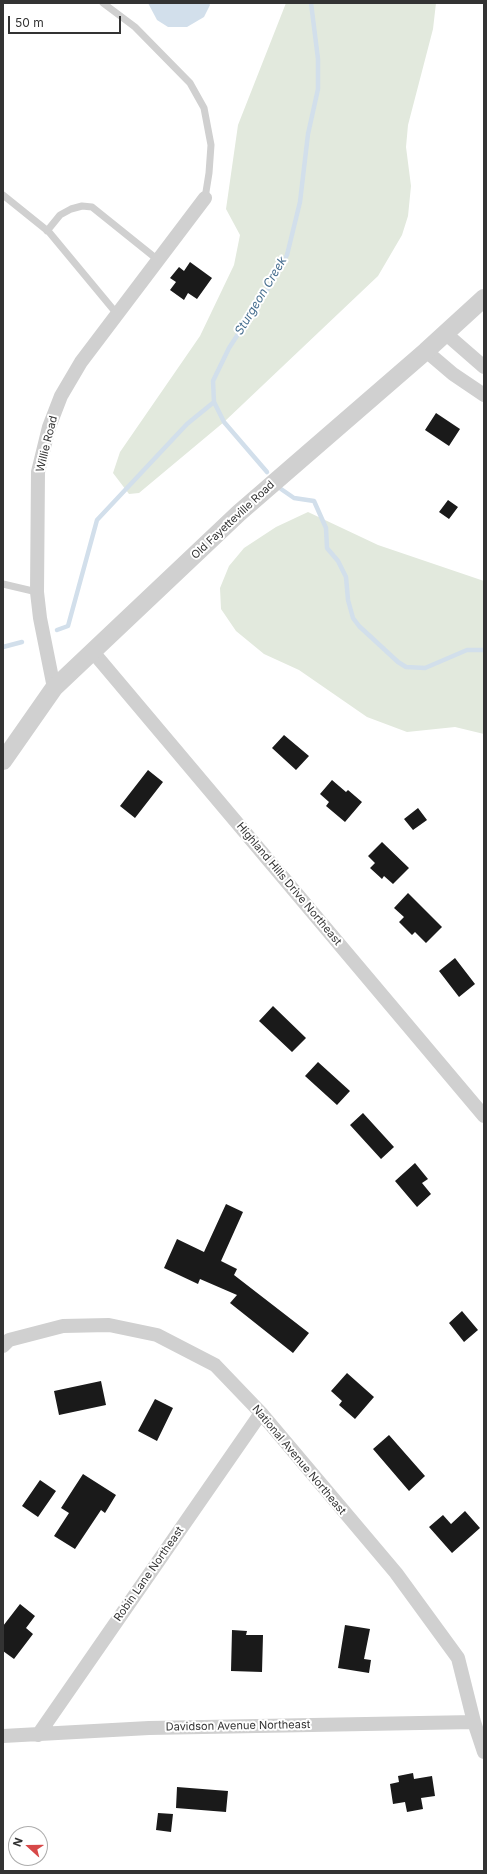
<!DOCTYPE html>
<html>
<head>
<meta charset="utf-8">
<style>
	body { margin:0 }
	#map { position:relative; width:487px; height:1874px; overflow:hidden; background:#fff; font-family:Inter,sans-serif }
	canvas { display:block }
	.frame { position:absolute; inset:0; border:4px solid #333; pointer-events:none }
	.north { position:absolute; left:8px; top:1826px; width:40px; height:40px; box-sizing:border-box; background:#fff; border:1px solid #adadad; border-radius:50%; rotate:291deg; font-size:11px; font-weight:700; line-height:16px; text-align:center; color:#333 }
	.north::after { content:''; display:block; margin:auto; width:14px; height:18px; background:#d74848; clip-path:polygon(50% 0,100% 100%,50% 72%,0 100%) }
	.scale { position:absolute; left:8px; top:16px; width:113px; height:18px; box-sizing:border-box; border:2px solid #333; border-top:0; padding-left:5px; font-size:12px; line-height:14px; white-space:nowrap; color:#333; -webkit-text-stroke:3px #fff; paint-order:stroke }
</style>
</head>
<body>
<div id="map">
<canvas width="487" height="1874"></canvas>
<div class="frame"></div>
<div class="north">N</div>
<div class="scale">50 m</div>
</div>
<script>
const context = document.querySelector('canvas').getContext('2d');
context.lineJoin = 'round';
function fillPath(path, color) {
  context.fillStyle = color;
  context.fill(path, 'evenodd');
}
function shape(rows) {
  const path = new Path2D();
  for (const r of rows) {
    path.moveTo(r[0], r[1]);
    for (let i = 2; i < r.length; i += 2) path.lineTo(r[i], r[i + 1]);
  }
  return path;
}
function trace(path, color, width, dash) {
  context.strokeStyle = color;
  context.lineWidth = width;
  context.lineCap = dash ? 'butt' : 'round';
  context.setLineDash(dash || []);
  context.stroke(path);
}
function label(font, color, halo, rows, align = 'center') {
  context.font = font + ' Inter,sans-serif';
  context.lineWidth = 4;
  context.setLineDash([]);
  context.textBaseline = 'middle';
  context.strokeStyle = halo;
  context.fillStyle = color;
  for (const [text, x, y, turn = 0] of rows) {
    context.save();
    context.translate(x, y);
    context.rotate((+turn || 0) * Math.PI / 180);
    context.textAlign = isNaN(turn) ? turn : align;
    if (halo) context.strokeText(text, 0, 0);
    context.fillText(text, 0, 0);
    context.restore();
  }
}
const green = shape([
	[286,3,436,3,433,29,408,125,406,147,411,186,408,216,402,235,378,276,224,422,139,493,129,494,113,473,120,452,200,336,234,265,240,235,226,209,238,125],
	[308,512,378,545,484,581,484,734,455,727,407,732,367,717,299,670,264,654,236,631,221,609,220,588,229,566,244,548,276,527]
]);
const water = shape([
	[148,3,209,3,210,5,204,17,187,27,168,27,157,20]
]);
const stream = shape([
	[267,472,224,422,214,402,213,381,229,348,271,284,287,255,300,202,308,134,318,89,318,59,311,3],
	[281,489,294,498,314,501,326,528,327,548,338,561,346,577,348,600,353,618,359,626,398,662,406,667,425,668,467,650,484,650],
	[57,630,68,626,97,520,187,424,214,402],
	[3,647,22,642]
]);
const building = shape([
	[190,262,212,278,197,299,188,293,184,300,170,290,176,282,170,278,179,267,184,271],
	[436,413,460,429,449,446,425,430],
	[448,500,458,507,449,519,439,512],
	[284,735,309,756,296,770,272,748],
	[148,770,163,782,135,818,120,806],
	[332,780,346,792,348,790,362,802,345,822,326,806,329,802,320,794],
	[418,808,427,820,413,830,404,819],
	[382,842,409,868,393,884,384,876,382,879,370,868,375,863,368,856],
	[408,893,442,927,426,943,415,932,412,935,399,922,404,917,394,908],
	[455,958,475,984,459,997,439,971],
	[273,1006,306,1038,292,1052,259,1021],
	[318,1062,350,1091,337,1105,305,1076],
	[363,1113,394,1147,381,1159,350,1125],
	[415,1163,428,1179,422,1183,431,1194,417,1207,395,1181],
	[226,1204,243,1212,221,1261,237,1269,234,1275,309,1333,293,1353,230,1303,237,1295,200,1279,198,1284,164,1268,177,1239,204,1252],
	[462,1311,478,1330,464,1342,449,1323],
	[347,1373,374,1397,355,1419,339,1405,342,1401,331,1391],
	[101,1381,106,1405,59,1415,54,1391],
	[155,1399,173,1408,157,1441,138,1431],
	[389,1435,425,1476,409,1491,373,1449],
	[83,1474,116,1495,105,1513,101,1510,75,1549,54,1536,69,1513,61,1508],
	[40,1480,56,1491,38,1517,22,1506],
	[465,1511,480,1528,452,1553,429,1527,443,1515,451,1524],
	[20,1604,35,1616,26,1628,33,1634,14,1659,3,1651,3,1626],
	[345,1625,370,1629,364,1659,371,1660,369,1673,338,1668],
	[232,1630,247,1631,246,1635,263,1635,262,1672,231,1671],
	[413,1773,414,1779,432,1776,435,1796,421,1798,423,1809,407,1812,405,1802,393,1804,390,1784,399,1782,398,1776],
	[177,1787,228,1791,226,1812,176,1808],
	[158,1813,173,1814,171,1832,156,1830]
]);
const service = shape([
	[103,3,135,27,190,83,204,108,211,145,209,173,205,198],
	[3,195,49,232,117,314],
	[47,231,60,215,71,209,82,206,92,207,158,260],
	[3,584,37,592]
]);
const minor = shape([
	[445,333,484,367],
	[426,351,453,374,484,395],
	[93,652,484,1116],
	[54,688,40,618,37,592,38,472,49,427,61,396,81,362,205,198],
	[3,1346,9,1340,63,1326,109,1325,157,1335,215,1365,261,1413,396,1573,458,1658,474,1722,484,1752],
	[38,1735,261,1413],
	[3,1736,149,1728,474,1722]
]);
const tertiary = shape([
	[3,761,54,688,239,513,426,351,484,298]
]);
const streetNames = [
	["Willie Road",47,444,-76],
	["Old Fayetteville Road",233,520,-43],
	["Highland Hills Drive Northeast",289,884,50],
	["National Avenue Northeast",299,1460,50],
	["Robin Lane Northeast",149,1574,-55],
	["Davidson Avenue Northeast",238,1726,-1]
];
const waterNames = [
	["Sturgeon Creek",261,296,-59]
];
fillPath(green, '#e2e9dd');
fillPath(water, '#d2dfeb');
trace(stream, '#d2dfeb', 4.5);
fillPath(building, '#1a1a1a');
trace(service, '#d0d0d0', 7);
trace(minor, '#d0d0d0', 14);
trace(tertiary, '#d0d0d0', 18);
label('11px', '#333', '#fff', streetNames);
label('italic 12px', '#466e8f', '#fff', waterNames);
</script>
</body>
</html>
